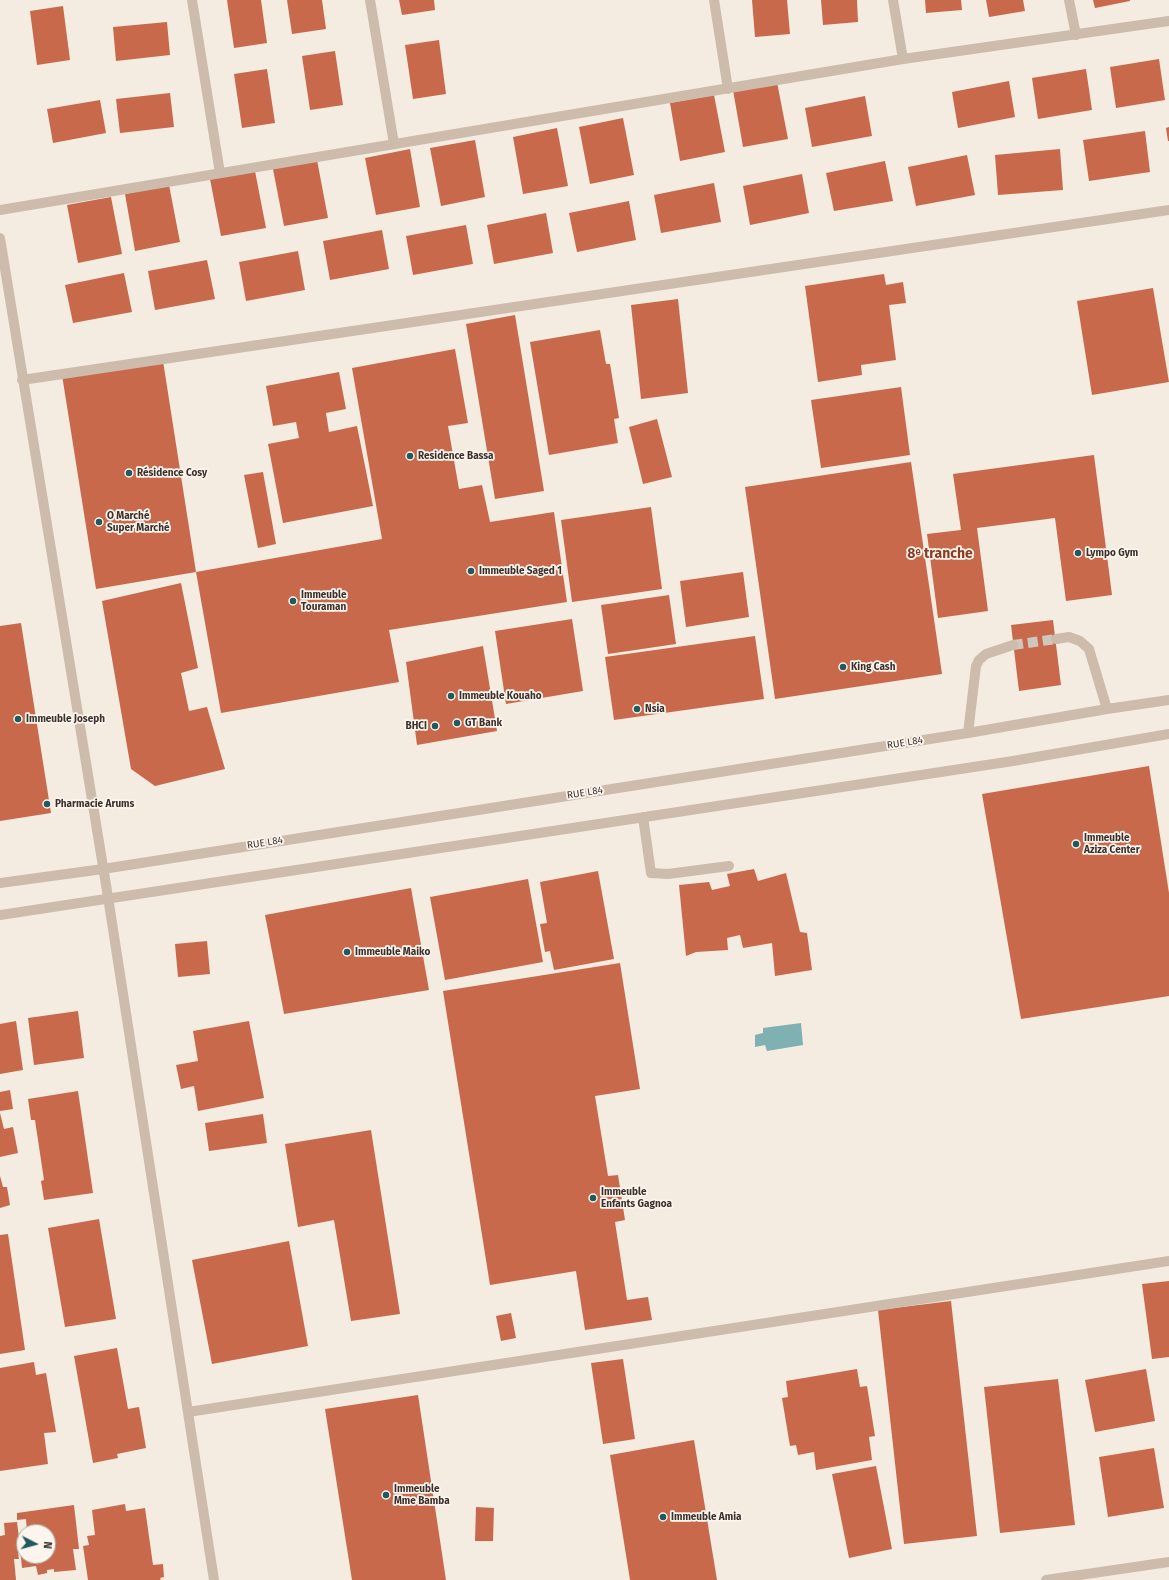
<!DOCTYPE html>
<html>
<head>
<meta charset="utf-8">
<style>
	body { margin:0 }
	#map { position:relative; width:1169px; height:1580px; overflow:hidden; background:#f4ebe1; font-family:"Fira Sans",sans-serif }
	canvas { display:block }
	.north { position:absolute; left:16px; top:1524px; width:40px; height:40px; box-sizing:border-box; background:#fbf5ee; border:1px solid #aea6a0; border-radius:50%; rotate:96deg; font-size:11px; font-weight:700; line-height:16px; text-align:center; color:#3b302b }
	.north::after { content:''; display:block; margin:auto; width:14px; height:18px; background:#1f5a5e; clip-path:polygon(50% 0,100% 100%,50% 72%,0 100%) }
</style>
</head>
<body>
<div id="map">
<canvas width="1169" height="1580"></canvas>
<div class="north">N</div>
</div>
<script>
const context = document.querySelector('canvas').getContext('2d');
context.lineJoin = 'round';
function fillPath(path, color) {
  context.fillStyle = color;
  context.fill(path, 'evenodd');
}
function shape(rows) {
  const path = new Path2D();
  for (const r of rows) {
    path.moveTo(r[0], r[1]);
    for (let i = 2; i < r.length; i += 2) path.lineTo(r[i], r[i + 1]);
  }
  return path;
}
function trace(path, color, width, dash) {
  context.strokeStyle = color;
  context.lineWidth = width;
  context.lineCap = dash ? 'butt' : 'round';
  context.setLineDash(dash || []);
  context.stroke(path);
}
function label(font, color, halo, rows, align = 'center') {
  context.font = font + ' "Fira Sans",sans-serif';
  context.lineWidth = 3.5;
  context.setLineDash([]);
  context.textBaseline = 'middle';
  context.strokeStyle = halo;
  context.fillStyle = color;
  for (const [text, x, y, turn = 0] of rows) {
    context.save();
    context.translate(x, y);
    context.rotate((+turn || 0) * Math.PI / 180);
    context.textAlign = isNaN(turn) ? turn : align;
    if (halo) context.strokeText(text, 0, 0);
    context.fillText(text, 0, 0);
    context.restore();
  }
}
const water = shape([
	[801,1023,803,1045,767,1051,765,1045,755,1047,755,1035,763,1033,763,1028]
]);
const building = shape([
	[227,0,261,0,267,43,234,48],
	[287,0,322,0,326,29,292,34],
	[399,0,434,0,435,10,402,15],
	[752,0,787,0,790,34,755,37],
	[821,0,857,0,858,22,823,25],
	[925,0,961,0,962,10,926,13],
	[986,0,1023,0,1025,11,989,17],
	[1093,0,1130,0,1130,1,1095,8],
	[63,6,70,60,37,65,30,11],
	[167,22,170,55,116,61,113,27],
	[439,40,446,94,413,99,405,45],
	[335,51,343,105,310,110,302,56],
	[1159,59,1165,100,1116,108,1110,67],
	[267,69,275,123,242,128,234,74],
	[1086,69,1092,110,1038,119,1032,78],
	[1009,81,1015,117,958,128,952,92],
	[777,82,788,139,743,147,733,90],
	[170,93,174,127,120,133,116,99],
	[714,95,725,152,680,161,670,103],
	[865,96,872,136,812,147,805,108],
	[100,100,106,133,53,143,47,109],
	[623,118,634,175,590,184,579,127],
	[1169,127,1169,141,1168,141,1166,128],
	[557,128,568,186,523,194,513,137],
	[1145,131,1150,172,1089,181,1083,140],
	[475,140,485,197,441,206,430,148],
	[410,149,420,207,376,215,365,158],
	[1060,149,1063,190,998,195,995,155],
	[967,155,975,195,916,206,908,167],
	[317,160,328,218,284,226,273,169],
	[885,161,893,201,834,211,826,173],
	[255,171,266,228,221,236,210,179],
	[802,174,809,213,750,225,743,186],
	[714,183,721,222,661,233,654,195],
	[169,185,180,242,135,251,125,194],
	[111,197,122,254,78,263,67,205],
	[629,201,636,240,577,252,569,213],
	[546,213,553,253,494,264,487,225],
	[466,225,473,264,413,275,406,236],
	[382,230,389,269,330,280,323,241],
	[298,251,305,290,246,301,239,262],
	[207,260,215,299,155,310,148,271],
	[124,273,132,312,73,323,65,285],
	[884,274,886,285,903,282,906,303,889,305,896,360,861,365,862,375,818,382,805,286],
	[1153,288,1169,382,1092,395,1077,301],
	[678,299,688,393,641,399,631,305],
	[515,315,544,491,495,499,466,324],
	[600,330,606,364,610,364,619,418,614,419,618,443,549,455,530,342],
	[455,349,468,423,448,426,459,489,482,485,490,522,554,512,567,602,389,630,399,682,221,713,196,572,96,589,62,375,163,361,196,572,382,539,352,368],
	[339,372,346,409,326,413,329,432,357,426,373,506,283,523,268,444,299,438,296,422,273,426,266,386],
	[901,387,910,455,821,468,811,400],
	[657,419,672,477,643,484,629,427],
	[1094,455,1112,595,1066,601,1055,518,977,528,988,611,938,618,927,534,961,530,953,474],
	[911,462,942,674,775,699,745,487],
	[263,472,276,544,258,548,244,475],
	[651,507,662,589,572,602,561,520],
	[743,572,749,617,686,627,680,581],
	[181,583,198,668,181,673,189,711,207,707,225,769,155,786,131,769,102,601],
	[669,595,676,644,608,654,601,605],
	[572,619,583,691,506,704,495,631],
	[1053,620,1061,685,1019,691,1011,625],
	[21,623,51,813,0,821,0,626],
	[755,636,764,699,614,720,605,657],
	[483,646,497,731,417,745,406,662],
	[1149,766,1169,893,1169,996,1021,1019,982,794],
	[754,869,758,881,786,873,800,932,807,933,812,970,775,976,772,943,743,948,740,935,727,938,728,950,696,952,686,956,679,885,709,882,712,890,730,886,727,874],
	[598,871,614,959,554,970,550,951,545,952,540,924,547,923,540,882],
	[528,879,543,962,445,980,430,897],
	[411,888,429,990,284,1014,265,915],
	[207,941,210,974,178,977,175,944],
	[620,963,640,1089,595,1096,608,1176,618,1175,625,1220,615,1222,627,1300,648,1297,652,1320,585,1330,576,1271,490,1285,443,991],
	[78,1011,84,1058,34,1065,28,1018],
	[16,1021,23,1070,0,1074,0,1024],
	[249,1021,264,1098,198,1111,194,1086,181,1089,176,1065,198,1061,193,1031],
	[10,1090,13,1109,0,1111,0,1092],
	[78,1091,93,1193,44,1200,41,1181,44,1180,35,1120,31,1120,28,1099],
	[0,1113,4,1129,13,1127,18,1153,0,1157],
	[263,1114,267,1143,209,1151,205,1123],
	[371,1130,400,1314,351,1321,334,1220,298,1227,285,1144],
	[0,1176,3,1187,7,1187,10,1205,0,1208],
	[99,1219,116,1319,65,1327,48,1228],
	[8,1234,25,1350,0,1354,0,1235],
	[289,1241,308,1346,212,1364,192,1260],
	[1169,1281,1169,1357,1152,1359,1142,1284],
	[951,1301,977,1536,904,1544,878,1310],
	[511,1313,516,1338,501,1341,496,1316],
	[117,1348,128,1409,139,1407,146,1448,117,1454,118,1458,93,1463,74,1356],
	[623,1359,635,1439,603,1444,591,1363],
	[34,1362,36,1375,46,1373,56,1432,44,1433,48,1464,0,1471,0,1368],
	[857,1369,860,1387,867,1386,875,1436,869,1437,872,1460,816,1470,814,1452,798,1455,796,1445,790,1446,782,1398,788,1397,786,1381],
	[1146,1369,1155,1421,1095,1432,1085,1380],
	[1058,1379,1075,1525,1000,1533,984,1387],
	[418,1395,446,1580,352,1580,325,1409],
	[694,1440,717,1580,630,1580,610,1455],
	[1154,1448,1164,1508,1108,1517,1099,1457],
	[876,1466,892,1549,849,1558,832,1474],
	[125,1504,126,1511,145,1508,153,1565,163,1564,164,1577,160,1578,161,1580,88,1580,83,1546,89,1545,87,1536,95,1535,92,1510],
	[74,1505,79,1549,73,1549,76,1570,54,1572,54,1569,47,1570,47,1573,38,1575,36,1566,22,1568,20,1548,24,1548,24,1556,48,1556,48,1532,27,1532,26,1519,17,1520,17,1513],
	[476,1507,494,1508,493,1541,475,1541],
	[17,1522,20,1546,17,1546,19,1559,14,1559,16,1580,0,1580,0,1536,5,1535,4,1523]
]);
const minorTunnel = shape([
	[1013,645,1056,639]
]);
const minor = shape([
	[192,0,220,173],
	[370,0,394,144],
	[714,0,728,89],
	[893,0,903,59],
	[1069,0,1076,35],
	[0,210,903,59,1169,21],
	[0,238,108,897,214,1580],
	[22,380,1169,210],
	[1056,639,1069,637,1080,641,1089,649,1107,709],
	[968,733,976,666,979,660,986,654,1013,645],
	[643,817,651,873,668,874,729,866],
	[0,883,103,869,968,733,1107,709,1169,700],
	[0,915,1013,761,1169,734],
	[188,1412,1169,1261],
	[1046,1580,1169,1562]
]);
const markers = [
	[410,456,4,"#1f5a5e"],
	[129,473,4,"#1f5a5e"],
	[99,522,4,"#1f5a5e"],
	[1078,553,4,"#1f5a5e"],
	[471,571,4,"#1f5a5e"],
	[293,601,4,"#1f5a5e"],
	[843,667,4,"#1f5a5e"],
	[451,696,4,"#1f5a5e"],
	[637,709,4,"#1f5a5e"],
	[18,719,4,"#1f5a5e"],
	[457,723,4,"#1f5a5e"],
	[435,726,4,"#1f5a5e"],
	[47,804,4,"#1f5a5e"],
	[1076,844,4,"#1f5a5e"],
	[347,952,4,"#1f5a5e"],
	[593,1198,4,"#1f5a5e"],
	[386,1495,4,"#1f5a5e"],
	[663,1517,4,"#1f5a5e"]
];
const poiNames = [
	["Residence Bassa",418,456],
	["Résidence Cosy",137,473],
	["O Marché",107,516],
	["Super Marché",107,528],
	["Lympo Gym",1086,553],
	["Immeuble Saged 1",479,571],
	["Immeuble",301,595],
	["Touraman",301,607],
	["King Cash",851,667],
	["Immeuble Kouaho",459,696],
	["Nsia",645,709],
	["Immeuble Joseph",26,719],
	["GT Bank",465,723],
	["BHCI",427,726,"right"],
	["Pharmacie Arums",55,804],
	["Immeuble",1084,838],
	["Aziza Center",1084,850],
	["Immeuble Maiko",355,952],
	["Immeuble",601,1192],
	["Enfants Gagnoa",601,1204],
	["Immeuble",394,1489],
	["Mme Bamba",394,1501],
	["Immeuble Amia",671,1517]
];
const streetNames = [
	["RUE L84",905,743,-9],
	["RUE L84",585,793,-9],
	["RUE L84",265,843,-9]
];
const districtNames = [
	["8ᵉ tranche",940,554]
];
fillPath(water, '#7fb0b2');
fillPath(building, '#c8694b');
trace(minorTunnel, '#cfc6bd', 10, [10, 5]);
trace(minor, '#cdbbac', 10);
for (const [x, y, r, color] of markers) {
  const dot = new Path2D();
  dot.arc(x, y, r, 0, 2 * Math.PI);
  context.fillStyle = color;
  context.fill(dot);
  trace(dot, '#fbf5ee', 1.5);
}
label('bold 10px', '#3b302b', '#fbf5ee', poiNames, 'left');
label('10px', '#3b302b', '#fbf5ee', streetNames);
label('bold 14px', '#8c3b22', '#fbf5ee', districtNames);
</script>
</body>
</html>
